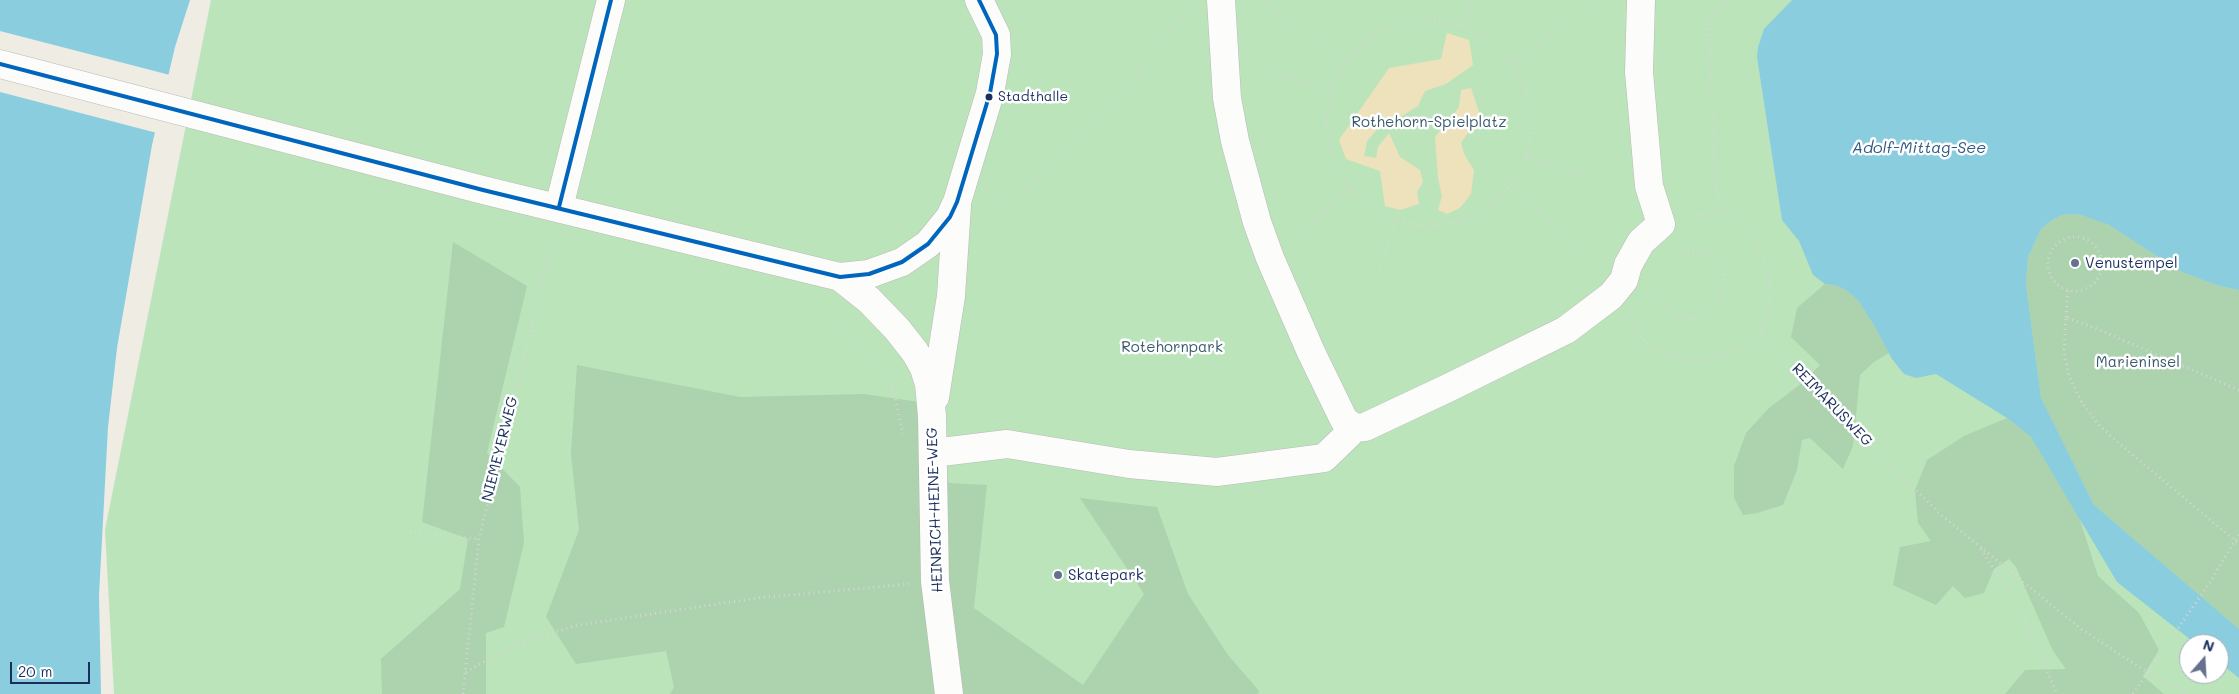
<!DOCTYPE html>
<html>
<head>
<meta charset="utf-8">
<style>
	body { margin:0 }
	#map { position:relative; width:2239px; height:694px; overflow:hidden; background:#eeece3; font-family:Mali,sans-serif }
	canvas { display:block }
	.north { position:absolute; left:2179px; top:634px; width:50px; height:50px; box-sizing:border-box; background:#fff; border:1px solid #a4acbf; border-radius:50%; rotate:19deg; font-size:14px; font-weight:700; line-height:20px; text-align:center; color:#1b2f5e }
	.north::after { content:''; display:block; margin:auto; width:18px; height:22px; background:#65718d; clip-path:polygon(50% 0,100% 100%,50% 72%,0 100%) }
	.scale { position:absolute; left:10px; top:662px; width:80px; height:22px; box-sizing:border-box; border:2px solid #1b2f5e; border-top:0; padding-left:6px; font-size:15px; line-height:18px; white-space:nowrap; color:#1b2f5e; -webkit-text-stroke:4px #fff; paint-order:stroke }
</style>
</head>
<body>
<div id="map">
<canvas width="2239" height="694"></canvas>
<div class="north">N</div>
<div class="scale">20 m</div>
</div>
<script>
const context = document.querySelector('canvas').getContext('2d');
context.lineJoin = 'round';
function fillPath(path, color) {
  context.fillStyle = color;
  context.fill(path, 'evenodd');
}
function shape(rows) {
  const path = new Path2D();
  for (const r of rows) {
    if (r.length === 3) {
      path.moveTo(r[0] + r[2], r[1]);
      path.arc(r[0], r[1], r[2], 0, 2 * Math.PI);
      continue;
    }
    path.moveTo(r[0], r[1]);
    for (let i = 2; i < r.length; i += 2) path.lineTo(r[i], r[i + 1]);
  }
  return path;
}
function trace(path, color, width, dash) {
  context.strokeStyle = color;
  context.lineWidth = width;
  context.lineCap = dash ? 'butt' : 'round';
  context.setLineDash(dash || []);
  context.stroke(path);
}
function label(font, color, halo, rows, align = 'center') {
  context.font = font + ' Mali,sans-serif';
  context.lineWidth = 5;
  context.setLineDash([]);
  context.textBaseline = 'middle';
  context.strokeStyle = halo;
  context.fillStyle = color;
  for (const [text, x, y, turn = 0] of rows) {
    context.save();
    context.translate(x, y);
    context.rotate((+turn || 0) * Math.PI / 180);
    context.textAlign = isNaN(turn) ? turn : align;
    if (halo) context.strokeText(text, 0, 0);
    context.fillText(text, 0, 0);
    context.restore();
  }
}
const green = shape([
	[211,0,2239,0,2239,694,114,694,105,530],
	[2189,644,2219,644,2219,674,2189,674]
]);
const forest = shape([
	[2072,214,2081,215,2109,225,2180,271,2216,285,2239,290,2239,629,2094,505,2041,398,2026,285,2028,257,2041,229,2052,220,2062,215],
	[453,242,527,286,487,453,520,487,524,543,504,627,486,633,486,694,382,694,381,659,460,589,468,539,422,522],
	[1825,284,1835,285,1846,290,1858,300,1875,327,1889,353,1874,362,1860,375,1853,446,1843,469,1810,438,1802,440,1797,470,1783,505,1757,513,1743,515,1734,498,1734,466,1746,433,1769,408,1802,383,1820,365,1791,337,1797,308],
	[577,365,740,397,864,394,919,402,949,483,987,485,974,608,1083,685,1144,594,1080,498,1157,507,1188,594,1228,655,1259,691,1258,694,670,694,674,687,666,651,576,664,546,617,579,530,571,454],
	[2007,418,2031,437,2079,517,2098,576,2139,613,2159,650,2143,676,2164,694,2005,694,2025,670,2066,669,2053,651,2016,567,2009,559,1994,569,1984,593,1965,598,1953,586,1936,605,1893,585,1900,547,1931,541,1918,523,1915,490,1927,460,1964,436]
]);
const sand = shape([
	[1447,33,1469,40,1473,65,1446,84,1425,91,1418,106,1397,119,1385,120,1367,141,1364,156,1376,158,1378,147,1389,133,1400,157,1420,170,1423,182,1417,192,1419,204,1400,210,1385,206,1380,171,1346,159,1339,140,1389,68,1441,59],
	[1471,88,1480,115,1461,143,1464,154,1474,170,1471,194,1460,208,1447,214,1438,210,1442,196,1438,178,1435,137,1459,107,1461,90]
]);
const water = shape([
	[0,0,190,0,175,47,152,145,117,348,108,427,99,595,101,694,0,694],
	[1792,0,2239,0,2239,290,2216,285,2180,271,2109,225,2081,215,2072,214,2062,215,2052,220,2041,229,2028,257,2026,285,2041,398,2094,505,2239,629,2239,678,2219,662,2219,644,2196,644,2117,582,2031,437,2007,418,1936,374,1916,378,1904,374,1892,359,1875,327,1858,300,1846,290,1835,285,1825,284,1813,275,1799,241,1782,220,1757,57,1758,47,1764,29]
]);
const pier = shape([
	[0,31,170,75,157,133,0,92]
]);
const path = shape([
	[1263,0,1346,61],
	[1726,0,1713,12,1709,25,1715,183,1720,201,1753,237,1764,258,1769,280,1770,298,1768,312,1760,332,1940,514,2081,629,2147,672,2187,694],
	[1429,123,102],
	[1462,25,1471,0],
	[1512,61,1599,0],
	[1262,68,1330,90],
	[1526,157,1589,178],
	[1509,188,1600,261],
	[984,201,994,204,1026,188,1065,145,1136,75,1193,3],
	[1687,217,1727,212],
	[2075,264,27],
	[1292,239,1350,189],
	[1374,284,1396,220],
	[1649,287,1656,289,1659,300,1667,310,1682,318,1694,319,1705,316,1719,304,1724,287,1723,275,1718,264,1709,256,1698,252,1686,251,1675,254,1671,251],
	[1628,315,1634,330,1646,343,1667,355,1686,360,1708,359,1730,354,1752,342,1760,332],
	[2066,317,2068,289],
	[836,321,870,354,893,388,903,434],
	[2239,390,2102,331,2066,317,2064,353,2069,376,2082,403,2099,425,2114,439,2239,544],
	[410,531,479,539],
	[1981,549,2024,617,2057,694],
	[466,672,516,644,578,625,758,598,909,584],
	[463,694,479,539,541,290,552,235],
	[2133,694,2210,582,2239,534]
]);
const minor = shape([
	[1221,0,1227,98,1235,141,1257,222,1270,258,1311,352,1344,420,1355,428],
	[0,64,483,190,840,277,869,274,902,262,928,244,950,217,957,202,990,93,997,54,996,35,979,0],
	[559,207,611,0],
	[840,277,869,300,897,329,915,352,924,368,929,384,932,416,935,581,949,694],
	[935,397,951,296,957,206],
	[933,453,1007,444,1129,464,1217,472,1324,458,1355,428,1365,427,1448,388,1566,330,1611,296,1624,280,1628,265,1641,242,1661,224,1649,186,1639,72,1641,0]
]);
const bus1 = shape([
	[0,64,483,190,840,277,869,274,902,262,928,244,950,217,957,202,990,93,997,54,996,35,979,0],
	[559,207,611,0]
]);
const markers = [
	[989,97,4.5,"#1b2f5e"],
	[2075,263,5,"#65718d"],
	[1058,575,5,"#65718d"]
];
const busNames = [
	["Stadthalle",998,97]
];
const parkNames = [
	["Rothehorn-Spielplatz",1429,122],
	["Rotehornpark",1172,347],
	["Marieninsel",2138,362]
];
const poiNames = [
	["Venustempel",2085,263],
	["Skatepark",1068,575]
];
const streetNames = [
	["REIMARUSWEG",1832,405,46],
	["NIEMEYERWEG",500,449,-76],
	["HEINRICH-HEINE-WEG",935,510,-92]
];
const waterNames = [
	["Adolf-Mittag-See",1919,148]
];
fillPath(green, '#bce4bb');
fillPath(forest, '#acd2ae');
fillPath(sand, '#eee2bd');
fillPath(water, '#89cdde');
fillPath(pier, '#eeece3');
trace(minor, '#b9bab9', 29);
trace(path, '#d6d7d7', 3, [1, 4]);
trace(minor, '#fcfcfb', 28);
trace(bus1, '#0065bd', 4);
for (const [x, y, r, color] of markers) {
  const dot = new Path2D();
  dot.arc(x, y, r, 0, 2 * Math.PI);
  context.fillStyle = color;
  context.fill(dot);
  trace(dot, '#fff', 2);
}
label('14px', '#1b2f5e', '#fff', busNames, 'left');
label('15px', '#395b6d', '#fff', parkNames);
label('15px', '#1b2f5e', '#fff', poiNames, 'left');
label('15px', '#1b2f5e', '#fff', streetNames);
label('italic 16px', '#2f5a84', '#fff', waterNames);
</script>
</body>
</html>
